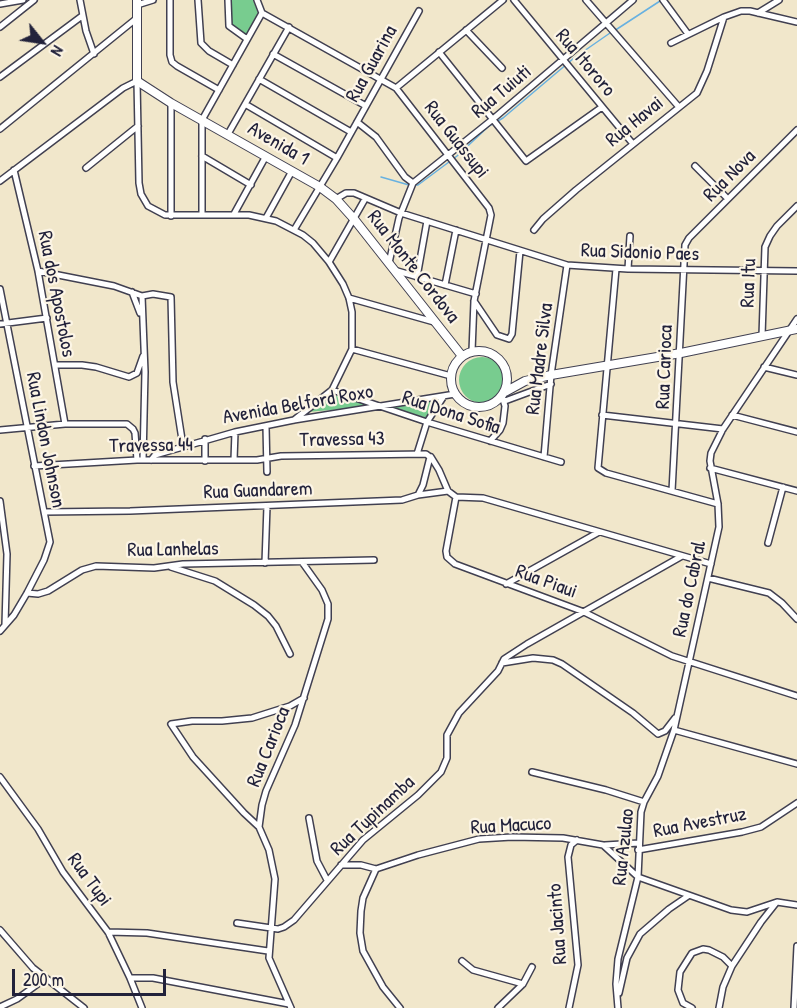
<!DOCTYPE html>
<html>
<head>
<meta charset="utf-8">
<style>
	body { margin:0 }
	#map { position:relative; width:797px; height:1008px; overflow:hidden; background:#f1e7cb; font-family:"Patrick Hand",sans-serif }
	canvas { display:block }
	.north { position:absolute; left:12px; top:12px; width:60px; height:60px; -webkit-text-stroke:4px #fcf5e5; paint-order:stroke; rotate:120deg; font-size:16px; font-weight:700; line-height:24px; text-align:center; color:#22223b }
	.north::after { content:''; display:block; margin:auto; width:21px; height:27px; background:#22223b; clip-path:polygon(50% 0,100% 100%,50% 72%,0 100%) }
	.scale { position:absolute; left:12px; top:969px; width:154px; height:27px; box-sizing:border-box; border:3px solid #22223b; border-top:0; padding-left:8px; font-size:18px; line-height:21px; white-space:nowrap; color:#22223b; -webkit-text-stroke:4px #fcf5e5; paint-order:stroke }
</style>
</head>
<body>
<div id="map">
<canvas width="797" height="1008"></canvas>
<div class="north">N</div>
<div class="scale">200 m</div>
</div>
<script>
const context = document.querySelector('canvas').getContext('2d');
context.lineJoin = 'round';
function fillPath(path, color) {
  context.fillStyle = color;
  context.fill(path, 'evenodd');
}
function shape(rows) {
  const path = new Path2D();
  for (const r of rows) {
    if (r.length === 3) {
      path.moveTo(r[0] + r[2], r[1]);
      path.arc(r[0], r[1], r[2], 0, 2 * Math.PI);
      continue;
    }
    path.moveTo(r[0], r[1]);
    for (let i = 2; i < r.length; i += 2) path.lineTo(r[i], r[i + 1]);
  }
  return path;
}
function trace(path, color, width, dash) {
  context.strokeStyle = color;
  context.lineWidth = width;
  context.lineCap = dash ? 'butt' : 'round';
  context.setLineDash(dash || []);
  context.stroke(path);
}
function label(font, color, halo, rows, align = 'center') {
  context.font = font + ' "Patrick Hand",sans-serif';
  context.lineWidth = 4.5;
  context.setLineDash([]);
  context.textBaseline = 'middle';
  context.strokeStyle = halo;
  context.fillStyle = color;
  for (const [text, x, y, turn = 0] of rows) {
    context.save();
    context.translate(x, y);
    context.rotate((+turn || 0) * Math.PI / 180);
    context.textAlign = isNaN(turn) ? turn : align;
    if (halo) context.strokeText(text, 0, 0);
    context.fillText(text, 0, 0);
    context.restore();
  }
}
const green = shape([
	[231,0,253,0,258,13,246,35,231,25],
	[482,380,23],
	[332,395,380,406,438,400,428,418,380,406,307,412]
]);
const stream = shape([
	[614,31,660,1],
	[381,177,409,185],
	[413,185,418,185,457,156,489,126,503,118,574,58,610,33]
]);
const street = shape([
	[80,0,86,31,94,54],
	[170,0,170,55,172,62,177,66,219,90],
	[198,0,201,43,209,51,233,65],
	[228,0,229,26,247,39],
	[257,0,262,13,396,88,489,208,491,215,474,301,472,351],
	[514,0,633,144],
	[586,0,678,106],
	[663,0,688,34],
	[0,4,23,0],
	[137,5,153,0],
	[758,13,779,0],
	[0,27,34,0],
	[466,30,502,68],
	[671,43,724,17,741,11,750,11,797,22],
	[439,52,526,161,602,107],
	[273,54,366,106],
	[0,77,82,16],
	[259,79,351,132],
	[396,88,503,0],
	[245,104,337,158],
	[357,122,376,137,405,177,413,183],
	[0,129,137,18],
	[228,134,289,27],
	[202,156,251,185],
	[695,166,728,199],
	[86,168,138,126],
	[14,170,38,271,65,424],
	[0,181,123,88,137,81,139,183,141,194,148,206,165,215,249,215,276,221,303,235,313,243,329,262,343,284,349,298,352,312,352,349,332,390,294,420],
	[336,199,346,193,354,193,401,213,567,265,628,269,797,271],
	[202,214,202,120,262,13],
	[234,214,266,156],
	[171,216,171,103],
	[266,218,292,171],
	[294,230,337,158,419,11],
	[534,230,543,219,576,190,697,93,707,71,724,17],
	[329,262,365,199],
	[389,263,399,218,413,183,493,119,633,0],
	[616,269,598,468,606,473,718,504],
	[628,269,630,236],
	[394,270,476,294],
	[38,271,114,286,142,296,153,294,171,297,173,382,183,446],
	[417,277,427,221],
	[445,285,456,230],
	[0,289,50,542,44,560,27,593,14,615,0,631],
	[132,292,140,313],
	[142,296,145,372,143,460],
	[349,298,434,322],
	[474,301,497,335,509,339,512,334,520,251],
	[0,324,47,318],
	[762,336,765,247,770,236,777,226,797,206],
	[352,349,451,376],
	[55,365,82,365,96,367,129,377,137,373,143,356],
	[764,367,797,375],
	[332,390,427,422,561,462],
	[505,401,551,384],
	[602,415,723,429],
	[732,415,797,432],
	[266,426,267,472],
	[0,430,65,424,127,424,133,429,135,433,137,460],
	[205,439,205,461],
	[490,441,500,430,503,423,505,406,502,396],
	[417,454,427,422,444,396],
	[431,457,439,470,448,491,456,497,446,551,447,557,455,564,584,612,672,656,797,696],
	[544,457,551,375,567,265],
	[151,460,155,455,235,432,294,420,455,394],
	[234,460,235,432],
	[34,466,137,460,257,460,281,456,426,454,430,457,423,485,418,495,402,500,130,511,44,512],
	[710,468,797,491],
	[672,491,685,245,689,238,797,130],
	[418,495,448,491],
	[456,497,483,498,711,564],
	[0,501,7,554,5,625],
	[768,543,783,487],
	[265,563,267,506],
	[171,567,215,581,254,605,268,616,276,626,290,654],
	[708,578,769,593,782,603,797,619],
	[506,584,599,532],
	[27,593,38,594,48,591,82,570,96,566,154,568,183,564,374,560],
	[502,663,533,658,553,660,562,664,633,713,658,734,665,731,675,718],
	[674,730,797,764],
	[532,772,606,790,644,802],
	[0,777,38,829,63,872,108,932,130,978,142,1008],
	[309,818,317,861,327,880],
	[259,827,244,813,193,757,171,724,192,721,222,721,252,718,290,706,304,698],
	[605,845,639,843],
	[638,850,742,832,761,827,797,803],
	[341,865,361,865,376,869,418,855,479,839,512,837,563,838,603,845,638,877,731,910,747,912,777,902,797,905],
	[376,869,363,898,361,911,360,933,363,951,383,987,400,1008],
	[237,923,278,929,284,927,294,920,363,840,418,795,441,772,447,758,447,735,459,713,498,671,504,659,527,644,682,556],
	[0,930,33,968,84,1008],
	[108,932,147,933,268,951],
	[462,961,473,970,523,984],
	[130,978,153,978,289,1004],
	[619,993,627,958,640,934,669,909,688,896],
	[0,1007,17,999,46,978],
	[291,1008,269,958,275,879,269,850,259,827,262,805,266,791,295,725,328,619,328,604,322,590,302,562],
	[498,1008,523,984,532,967],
	[569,1008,578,965,568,857,571,845,577,840],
	[618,1008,616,984,618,959,638,877,641,812,644,802,658,776,674,730,719,527,718,504,710,461,711,453,723,429,797,319],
	[692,1008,683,1003,678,990,680,972,692,953,703,949,709,950,723,957,732,966],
	[719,1008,723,987,732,966,761,922,776,903],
	[794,1008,797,946]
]);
const secondary = shape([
	[137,0,137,81,171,103,320,187,336,199,354,219,462,356],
	[479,379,28],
	[505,392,525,381,551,375,681,353,797,329]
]);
const streetNames = [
	["Rua Itororo",585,63,50],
	["Rua Guarina",372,64,-61],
	["Rua Tuiuti",502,92,-40],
	["Rua Havai",635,122,-39],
	["Rua Guassupi",456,140,52],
	["Avenida 1",278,144,30],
	["Rua Nova",730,176,-45],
	["Rua Sidonio Paes",640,253,2],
	["Rua Monte Cordova",413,267,52],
	["Rua Itu",749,283,-88],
	["Rua dos Apostolos",56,294,79],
	["Rua Madre Silva",540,359,-83],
	["Rua Carioca",665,367,-88],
	["Avenida Belford Roxo",298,405,-10],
	["Rua Dona Sofia",451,413,18],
	["Rua Lindon Johnson",45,440,79],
	["Travessa 43",342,440,-1],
	["Travessa 44",151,446,-1],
	["Rua Guandarem",258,491,-2],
	["Rua Lanhelas",173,550,-1],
	["Rua Piaui",546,582,20],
	["Rua do Cabral",690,589,-78],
	["Rua Carioca",269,747,-68],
	["Rua Tupinamba",373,816,-43],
	["Rua Avestruz",700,823,-11],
	["Rua Macuco",511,826,-3],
	["Rua Azulao",624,847,-84],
	["Rua Tupi",89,880,54],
	["Rua Jacinto",558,924,-94]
];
fillPath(green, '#78cc8f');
trace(stream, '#68b1e0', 1.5);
trace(street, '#414051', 8);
trace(secondary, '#414051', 10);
trace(street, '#fff', 5);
trace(secondary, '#fff', 8);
label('20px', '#22223b', '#fcf5e5', streetNames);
</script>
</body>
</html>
